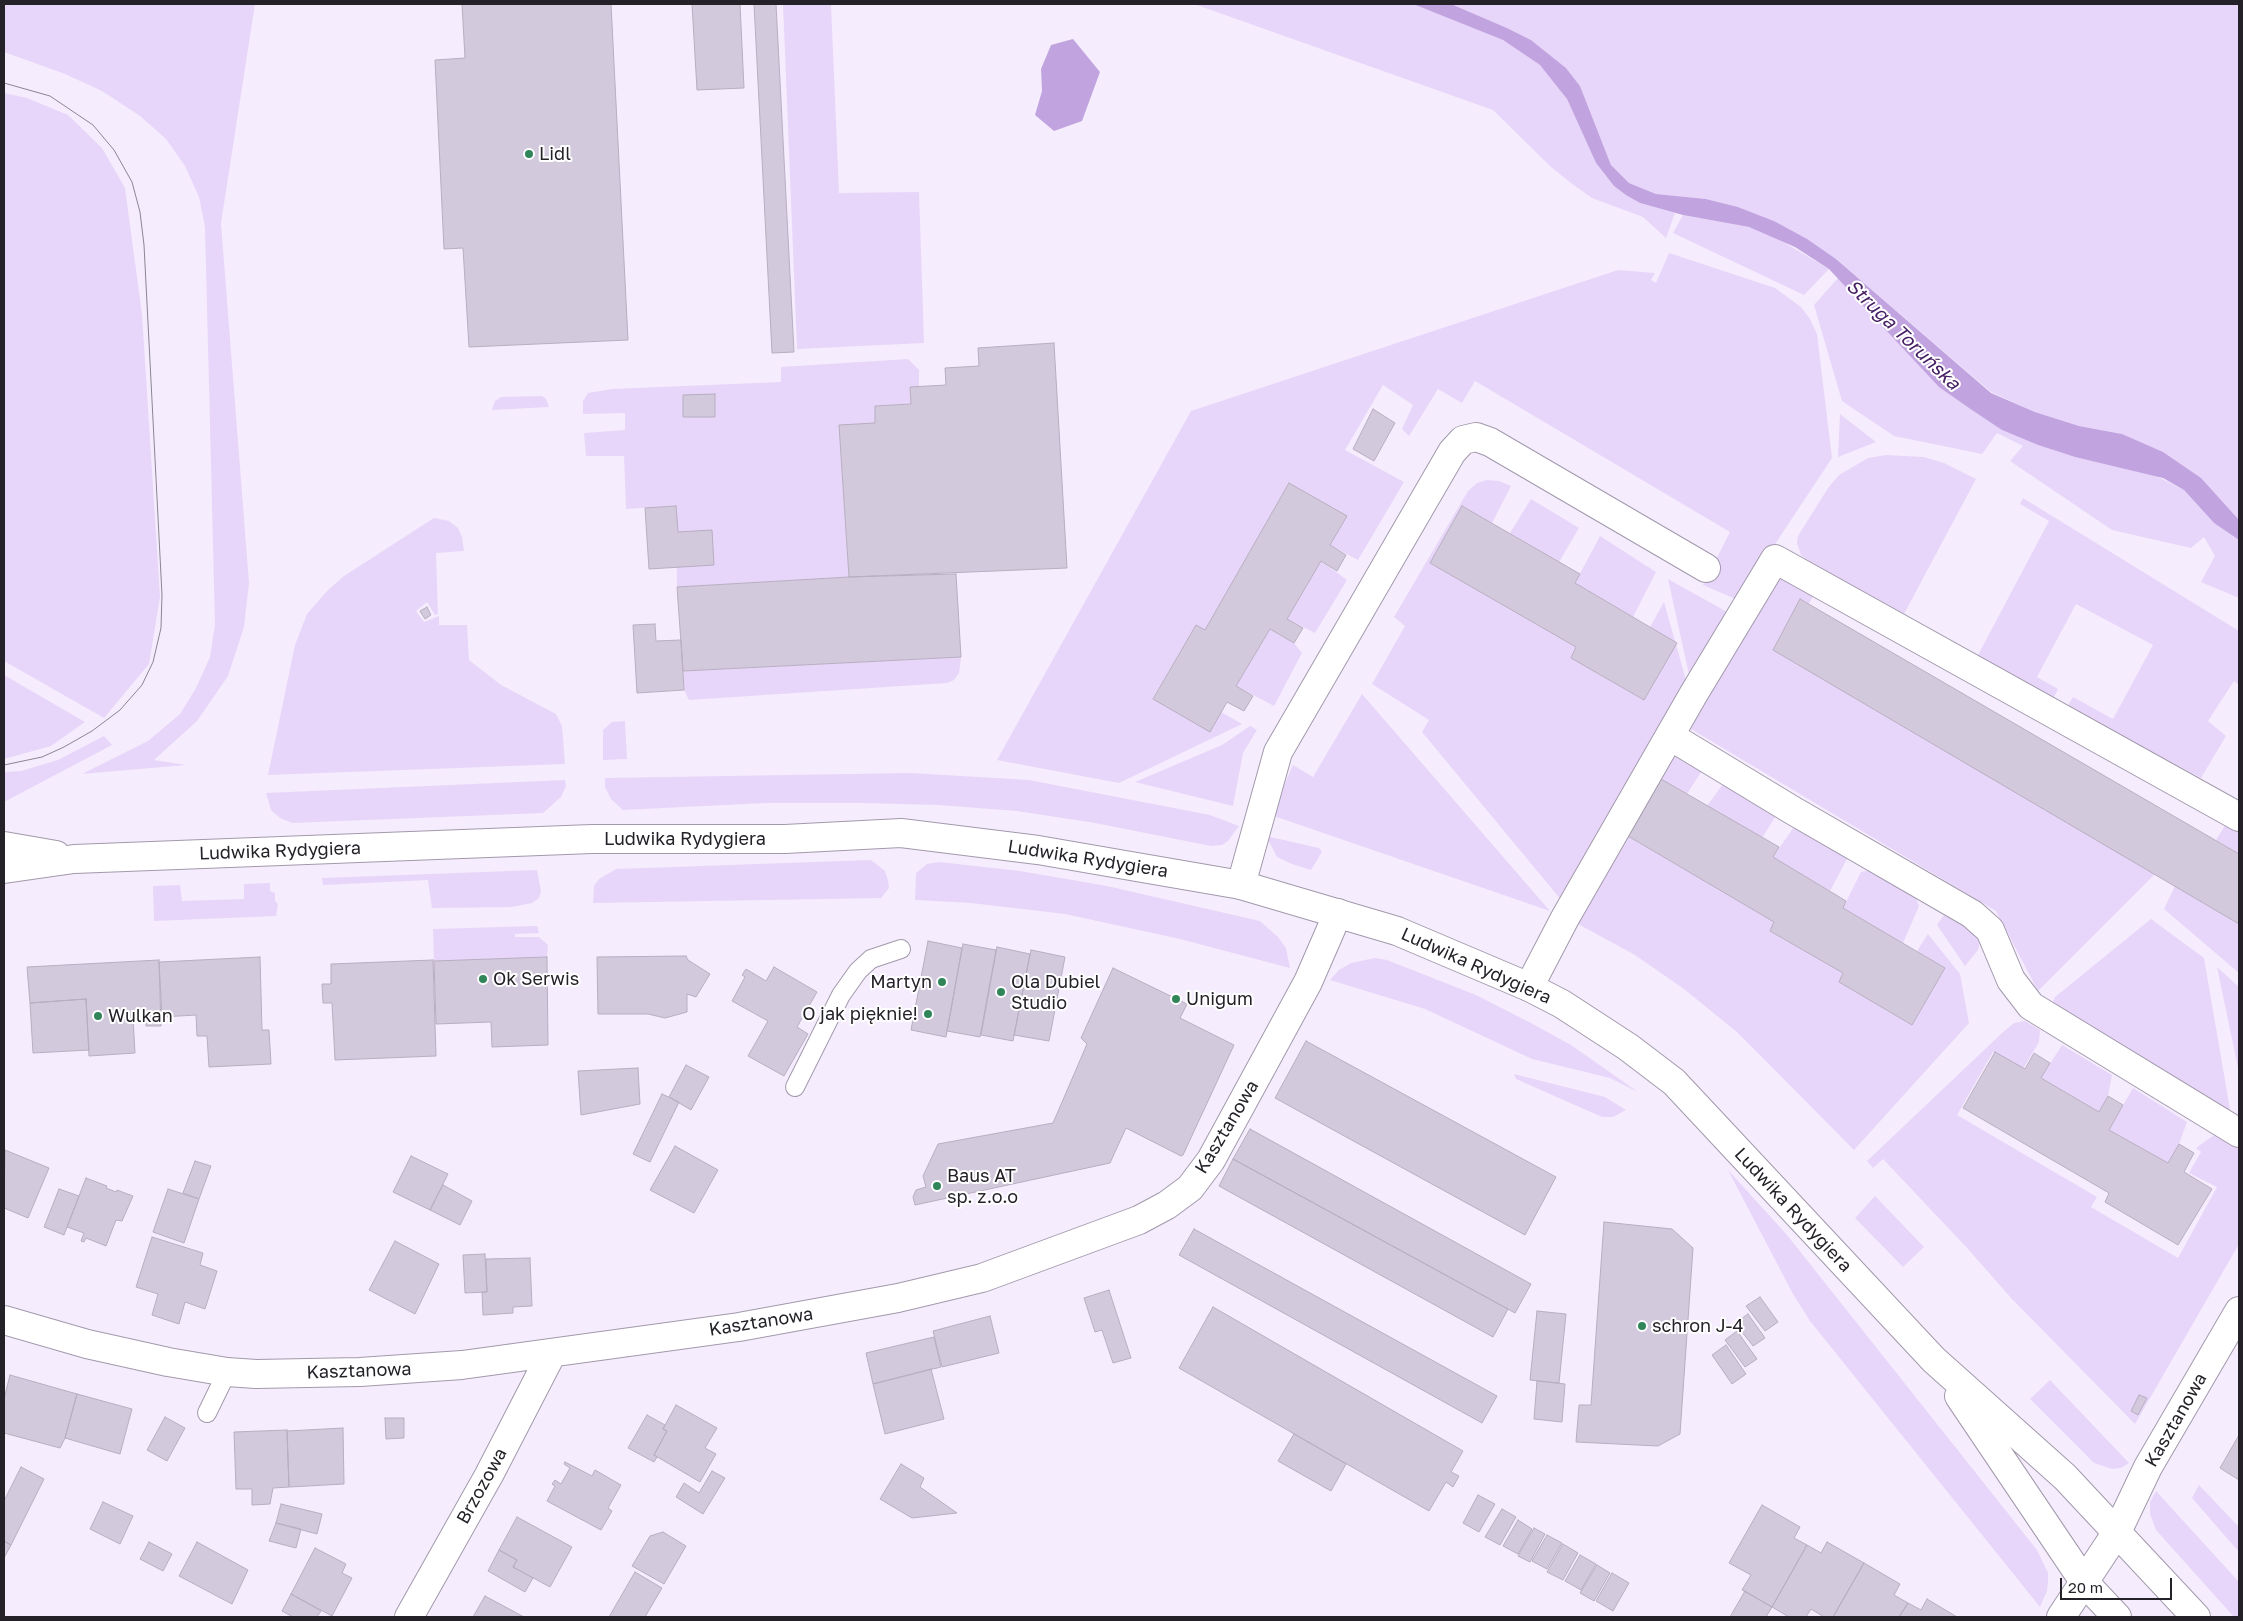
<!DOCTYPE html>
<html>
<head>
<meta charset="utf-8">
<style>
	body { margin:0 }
	#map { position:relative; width:2243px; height:1621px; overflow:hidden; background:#f5edfd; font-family:"Golos Text",sans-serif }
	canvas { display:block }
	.frame { position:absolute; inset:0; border:5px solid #242128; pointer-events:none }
	.scale { position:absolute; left:2060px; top:1578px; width:112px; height:22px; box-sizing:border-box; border:2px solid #242128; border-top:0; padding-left:6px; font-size:15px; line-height:18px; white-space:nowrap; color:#242128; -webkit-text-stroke:4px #fff; paint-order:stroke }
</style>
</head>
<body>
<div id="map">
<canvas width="2243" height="1621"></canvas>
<div class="frame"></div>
<div class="scale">20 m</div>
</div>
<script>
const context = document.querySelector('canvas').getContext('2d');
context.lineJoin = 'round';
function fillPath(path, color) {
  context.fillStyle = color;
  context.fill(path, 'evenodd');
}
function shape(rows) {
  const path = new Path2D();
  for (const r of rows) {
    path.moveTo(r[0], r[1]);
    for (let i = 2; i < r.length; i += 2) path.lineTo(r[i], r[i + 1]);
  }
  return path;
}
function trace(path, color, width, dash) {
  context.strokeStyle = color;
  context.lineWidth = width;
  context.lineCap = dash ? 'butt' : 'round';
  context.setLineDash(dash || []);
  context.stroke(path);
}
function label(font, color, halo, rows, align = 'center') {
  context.font = font + ' "Golos Text",sans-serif';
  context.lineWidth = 4;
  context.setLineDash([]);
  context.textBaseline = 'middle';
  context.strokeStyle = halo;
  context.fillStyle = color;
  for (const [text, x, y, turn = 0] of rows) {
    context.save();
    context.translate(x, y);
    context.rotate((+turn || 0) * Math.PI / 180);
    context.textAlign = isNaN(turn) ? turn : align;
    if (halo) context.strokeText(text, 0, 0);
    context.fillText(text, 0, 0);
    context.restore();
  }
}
const green = shape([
	[4,4,255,4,221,223,249,583,244,627,228,676,197,721,154,760,186,765,82,774,148,741,180,714,196,688,210,657,215,624,205,227,199,197,185,166,166,139,140,116,102,91,65,74,4,52],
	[783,4,831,4,839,193,919,192,924,343,797,349],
	[1194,4,1413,4,1503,40,1540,65,1555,81,1567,99,1596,163,1614,186,1640,203,1675,213,1666,238,1643,217,1592,198,1571,183,1551,167,1493,110],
	[1451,4,2239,4,2239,520,2122,434,2079,426,2035,412,1991,392,1836,259,1774,221,1738,207,1706,199,1656,194,1629,183,1611,165,1580,86,1566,68,1531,40,1507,28],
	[4,93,27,98,68,115,102,148,125,188,142,314,160,597,149,664,104,718,4,661],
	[1683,215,1749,227,1773,236,1829,269,1804,295,1673,233],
	[1669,253,1775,288,1801,307,1810,319,1817,334,1832,458,1738,600,1703,585,1730,532,1475,381,1462,403,1438,389,1409,436,1402,429,1413,405,1383,385,1345,450,1404,482,1358,560,1330,545,1346,517,1289,483,1205,630,1196,625,1153,698,1210,731,1221,712,1242,724,1119,783,997,760,1191,411,1618,270,1655,273,1651,280,1656,283],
	[1838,278,1902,346,2002,430,2038,445,2075,457,2152,474,2184,490,2214,523,2239,540,2239,598,2201,582,2215,556,2204,537,2191,548,2112,530,2010,461,2023,446,1997,433,1982,454,1894,436,1842,401,1814,305],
	[908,359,919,370,919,387,910,387,911,404,875,406,875,423,840,440,849,577,677,587,676,506,626,509,624,456,586,456,584,433,625,430,625,413,583,414,583,401,588,393,612,389,781,382,781,367],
	[542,396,546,399,549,407,492,410,495,401,501,397],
	[1840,414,1876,442,1838,457],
	[1886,455,1924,457,1944,463,1976,479,1904,614,1808,561,1801,555,1797,543,1798,536,1828,488,1839,475,1868,458],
	[1487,480,1499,481,1511,486,1492,523,1462,506,1430,563,1576,647,1571,658,1644,700,1673,645,1650,627,1664,602,1686,680,1562,901,1422,732,1429,720,1372,684,1405,626,1394,617,1468,491,1477,483],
	[2023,498,2239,631,2239,685,2234,681,2208,721,2226,736,2201,778,2067,707,2073,697,2113,719,2153,645,2076,604,2037,677,2058,689,2053,699,1977,657,2049,521,2020,504],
	[1531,499,1579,528,1559,562,1510,533],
	[434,518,449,521,458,528,462,537,464,551,436,553,438,614,435,615,427,602,416,611,424,622,439,616,439,625,467,625,469,660,501,685,556,714,562,726,565,764,268,775,295,645,307,614,328,590,344,576],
	[1600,536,1656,572,1633,617,1575,583],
	[1321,561,1347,580,1315,633,1287,619],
	[1779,578,1784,578,1814,594,1809,604,1800,599,1773,650,2155,874,2038,991,1996,911,1691,729,1689,724],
	[1668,579,1729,613,1690,679],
	[1270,629,1294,643,1302,653,1274,706,1236,686],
	[961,657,959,673,954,680,947,683,689,700,684,690,683,671],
	[4,675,85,722,51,746,4,759],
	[1362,694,1550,911,1271,815,1293,765,1313,777],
	[625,721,627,759,603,760,603,730,612,722],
	[1250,726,1257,730,1243,753,1233,806,1135,782,1222,745],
	[104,736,112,745,4,802,4,772,21,771,58,760],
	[1676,756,1681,756,1703,769,1687,794,1661,779,1628,836,1774,922,1770,931,1843,973,1839,982,1912,1025,1945,968,1917,951,1928,934,1960,974,1969,1023,1854,1150,1738,1033,1684,989,1635,955,1578,924,1666,762],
	[911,773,1029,780,1210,815,1239,826,1228,841,1222,845,1211,846,1095,823,1017,811,938,805,863,803,766,803,623,810,611,799,605,787,605,778],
	[565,780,566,786,561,797,543,813,292,823,280,818,271,810,266,793],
	[1723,784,1777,814,1762,838,1707,806],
	[2229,819,2239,824,2239,854,2216,840],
	[1794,827,1848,857,1830,891,1773,857],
	[1266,836,1319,848,1322,852,1311,870,1292,864,1277,857],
	[871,860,885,871,888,880,889,888,881,898,593,903,594,886,599,879,616,869],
	[939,862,1020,871,1107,886,1260,921,1278,937,1286,948,1290,968,1180,939,1065,914,971,903,915,900,916,873,927,864],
	[537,870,541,891,539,898,532,903,512,907,432,908,428,880,323,885,322,878],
	[1872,870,1914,892,1919,906,1903,943,1843,908,1861,872],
	[270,883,270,891,275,893,275,901,278,904,276,916,154,921,153,886,180,885,182,901,244,899,244,884],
	[2175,886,2239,924,2239,973,2164,909],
	[1946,912,1977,934,1980,942,1978,950,1965,966,1937,925],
	[2151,919,2204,958,2232,1121,2052,1004,2055,997],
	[537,926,539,933,515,934,515,937,539,937,548,945,547,957,434,962,433,929],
	[1375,958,1387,960,1476,995,1531,1023,1571,1045,1638,1092,1610,1078,1532,1059,1425,1009,1330,980,1339,970,1351,963],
	[2217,967,2239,987,2239,1073],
	[2025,1021,2040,1030,2039,1042,2023,1069,1993,1052,1957,1115,2097,1197,2091,1207,2178,1258,2217,1187,2189,1173,2201,1152,2196,1148,2217,1133,2239,1147,2239,1244,2135,1424,2011,1298,1968,1249,1883,1159,1873,1168,1867,1161,2002,1033,2014,1023],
	[2062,1045,2112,1075,2108,1096,2099,1112,2041,1078],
	[1514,1074,1605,1097,1626,1110,1613,1117,1602,1117,1516,1079],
	[2133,1088,2187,1122,2179,1144,2168,1163,2109,1130],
	[1728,1170,1787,1235,2037,1550,2048,1573,2048,1582,2047,1591,2040,1607,1810,1321,1793,1294],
	[1875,1196,1924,1247,1903,1267,1855,1218],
	[2050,1380,2129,1463,2121,1468,2112,1469,2094,1463,2030,1399],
	[2199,1485,2239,1527,2239,1552,2192,1498],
	[2156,1491,2239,1582,2239,1617,2234,1617,2156,1530,2150,1514,2150,1502]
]);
const water = shape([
	[1413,4,1451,4,1507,28,1531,40,1566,68,1580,86,1611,165,1629,183,1656,194,1706,199,1738,207,1774,221,1807,239,1836,259,1991,393,2035,412,2079,426,2122,434,2163,452,2201,478,2239,520,2239,540,2214,523,2184,490,2163,478,2075,457,2038,445,2002,430,1972,410,1939,387,1829,269,1795,247,1749,227,1683,215,1640,203,1626,195,1614,186,1596,163,1567,99,1540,65,1503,40],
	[1073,39,1100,72,1082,121,1054,131,1035,115,1042,91,1041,69,1051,45]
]);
const building = shape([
	[462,4,611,4,628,340,469,347,463,248,444,249,435,60,465,58,462,4],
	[692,4,740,4,744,88,697,90,692,4],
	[754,4,776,4,794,352,772,353,754,4],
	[1054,343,1067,568,849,577,839,425,875,423,875,406,911,404,910,387,946,385,945,368,979,366,978,348,1054,343],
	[715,394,715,417,683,417,683,395,715,394],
	[1373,409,1395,423,1374,461,1353,449,1373,409],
	[1289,483,1347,516,1330,545,1346,555,1337,571,1321,561,1287,619,1303,628,1294,643,1270,629,1236,686,1253,696,1244,711,1227,702,1210,732,1153,699,1196,625,1205,630,1289,483],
	[676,506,678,532,712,530,714,565,649,569,645,508,676,506],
	[1462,506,1580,574,1575,583,1677,643,1644,700,1571,658,1576,647,1430,563,1462,506],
	[956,574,961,657,683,671,677,587,849,577,956,574],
	[1800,599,2239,854,2239,924,1773,650,1800,599],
	[427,607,431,615,425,619,420,611,427,607],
	[655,624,656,641,681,640,684,690,637,693,633,625,655,624],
	[1661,779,1779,847,1773,857,1846,901,1843,908,1945,968,1912,1025,1839,982,1843,973,1770,931,1774,922,1628,836,1661,779],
	[928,941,962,948,946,1037,911,1030,928,941],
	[963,944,996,950,980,1037,947,1031,963,944],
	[997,947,1030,954,1013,1041,981,1035,997,947],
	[1031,950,1065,957,1049,1041,1014,1035,1031,950],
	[686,956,688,960,710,974,696,997,687,994,687,1012,665,1018,648,1014,598,1014,597,957,686,956],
	[260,957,262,1030,269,1030,271,1064,209,1067,207,1036,197,1036,196,1015,162,1017,159,962,260,957],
	[547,957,548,1045,492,1047,491,1022,436,1024,434,961,547,957],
	[159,960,161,1026,146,1026,146,1018,133,1018,135,1053,89,1056,86,999,30,1003,27,967,159,960],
	[433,960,436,1056,335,1060,332,1003,323,1003,322,984,331,984,331,964,433,960],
	[774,967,817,992,797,1027,808,1034,784,1076,748,1056,768,1021,732,1001,745,977,742,975,746,969,766,981,774,967],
	[1113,968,1187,1004,1180,1018,1234,1045,1183,1155,1181,1156,1126,1128,1110,1163,915,1205,913,1197,916,1190,926,1187,923,1176,938,1144,1053,1123,1087,1044,1081,1038,1113,968],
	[86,999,89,1050,33,1053,30,1003,86,999],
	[1306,1041,1556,1177,1525,1235,1275,1098,1306,1041],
	[1995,1052,2025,1069,2034,1053,2050,1063,2041,1078,2099,1112,2108,1096,2123,1105,2109,1130,2168,1163,2179,1144,2194,1153,2184,1172,2212,1189,2178,1245,2105,1202,2109,1193,1963,1108,1995,1052],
	[686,1065,709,1077,691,1110,669,1097,686,1065],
	[638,1068,640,1104,581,1115,578,1071,638,1068],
	[662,1094,679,1102,650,1162,633,1154,662,1094],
	[1250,1129,1531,1284,1515,1313,1233,1159,1250,1129],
	[675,1146,718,1170,694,1213,650,1190,675,1146],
	[5,1150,49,1168,28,1218,4,1208,5,1150],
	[411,1156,448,1174,430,1210,393,1192,411,1156],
	[1233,1159,1508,1309,1493,1337,1219,1186,1233,1159],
	[195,1161,211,1166,199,1199,183,1193,195,1161],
	[86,1178,107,1186,106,1188,116,1192,117,1190,133,1196,122,1221,116,1220,106,1246,86,1238,84,1242,81,1241,84,1233,67,1227,86,1178],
	[443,1185,472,1201,460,1225,430,1210,443,1185],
	[59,1189,79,1196,64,1235,44,1227,59,1189],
	[168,1189,199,1199,184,1243,153,1232,168,1189],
	[1604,1222,1672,1229,1693,1248,1680,1434,1658,1446,1576,1442,1579,1405,1591,1405,1604,1222],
	[1194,1229,1497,1396,1482,1423,1179,1255,1194,1229],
	[152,1237,203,1253,200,1265,217,1271,205,1309,185,1302,179,1324,152,1315,158,1294,136,1287,152,1237],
	[395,1241,439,1264,415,1314,369,1290,395,1241],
	[485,1254,487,1292,465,1293,463,1255,485,1254],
	[530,1258,532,1306,513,1307,513,1313,483,1315,482,1292,487,1292,486,1259,530,1258],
	[1109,1290,1131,1358,1113,1363,1102,1330,1095,1332,1084,1298,1109,1290],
	[1760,1297,1778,1322,1765,1331,1746,1306,1760,1297],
	[1213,1307,1463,1451,1451,1472,1459,1476,1453,1487,1446,1482,1429,1511,1179,1368,1213,1307],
	[1537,1311,1566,1314,1559,1383,1530,1380,1537,1311],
	[1748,1314,1765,1338,1753,1346,1735,1323,1748,1314],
	[990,1316,999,1353,942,1367,933,1331,990,1316],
	[1737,1331,1757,1359,1745,1367,1725,1340,1737,1331],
	[934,1337,941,1367,873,1384,866,1353,934,1337],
	[1726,1345,1746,1374,1732,1384,1712,1355,1726,1345],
	[931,1369,944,1419,885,1434,873,1384,931,1369],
	[10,1375,77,1394,65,1438,60,1448,4,1433,4,1399,10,1375],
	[1537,1381,1565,1384,1562,1422,1534,1419,1537,1381],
	[77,1394,132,1409,120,1454,65,1438,77,1394],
	[2139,1395,2147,1398,2138,1415,2131,1411,2139,1395],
	[676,1405,717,1428,705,1448,716,1454,700,1482,654,1455,667,1431,663,1429,676,1405],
	[647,1415,665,1425,663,1429,667,1431,654,1455,657,1457,654,1462,628,1448,647,1415],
	[165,1417,185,1428,167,1461,147,1450,165,1417],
	[385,1418,404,1418,404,1438,386,1439,385,1418],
	[343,1428,344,1484,289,1487,287,1431,343,1428],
	[287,1430,289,1487,273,1488,270,1504,252,1505,252,1489,236,1489,234,1432,287,1430],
	[1294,1434,1346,1464,1331,1491,1278,1461,1294,1434],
	[2239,1435,2239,1480,2220,1468,2239,1435],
	[565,1462,592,1476,595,1470,621,1485,608,1508,612,1511,601,1530,547,1501,555,1486,552,1484,555,1480,561,1484,570,1468,564,1464,565,1462],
	[901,1464,924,1478,920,1487,957,1513,912,1518,880,1499,901,1464],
	[21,1467,44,1479,11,1545,4,1541,4,1501,21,1467],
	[712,1471,725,1478,703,1514,676,1497,684,1483,699,1493,712,1471],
	[1478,1495,1495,1504,1479,1532,1463,1523,1478,1495],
	[103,1502,133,1516,120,1544,90,1529,103,1502],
	[281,1504,322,1514,317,1534,276,1523,281,1504],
	[1762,1505,1800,1527,1794,1538,1807,1545,1772,1607,1742,1590,1751,1575,1729,1563,1762,1505],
	[1502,1509,1516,1517,1500,1545,1485,1537,1502,1509],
	[517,1517,572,1547,550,1587,513,1567,517,1560,499,1550,517,1517],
	[1518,1520,1532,1529,1518,1554,1503,1546,1518,1520],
	[276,1523,301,1529,296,1548,269,1541,276,1523],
	[1534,1528,1545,1534,1530,1562,1518,1556,1534,1528],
	[663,1532,686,1546,664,1584,632,1566,650,1536,663,1532],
	[1547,1535,1562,1543,1547,1569,1532,1561,1547,1535],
	[4,1541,11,1545,4,1558,4,1541],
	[149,1542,172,1554,163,1571,140,1559,149,1542],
	[197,1542,248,1570,232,1604,179,1576,197,1542],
	[1827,1542,1864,1563,1833,1617,1824,1617,1811,1609,1806,1617,1789,1617,1772,1607,1807,1545,1821,1553,1827,1542],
	[1563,1544,1578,1553,1563,1580,1547,1572,1563,1544],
	[315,1548,346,1564,342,1573,352,1578,332,1616,291,1594,315,1548],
	[499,1550,517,1560,513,1567,533,1578,525,1592,488,1571,499,1550],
	[1580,1555,1596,1564,1581,1590,1565,1581,1580,1555],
	[1864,1563,1900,1584,1894,1595,1908,1603,1899,1617,1833,1617,1864,1563],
	[1597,1565,1610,1573,1594,1601,1580,1593,1597,1565],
	[635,1572,662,1588,645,1617,609,1617,635,1572],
	[1612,1573,1629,1583,1613,1611,1596,1601,1612,1573],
	[1745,1591,1772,1607,1766,1617,1730,1617,1745,1591],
	[291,1594,321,1611,317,1617,293,1617,282,1611,291,1594],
	[485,1596,524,1617,473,1617,485,1596],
	[1927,1599,1957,1617,1899,1617,1908,1603,1921,1610,1927,1599]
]);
const service = shape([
	[795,1087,841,995,858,971,871,959,901,949],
	[207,1413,227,1372]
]);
const minor = shape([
	[1670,736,1792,810,1972,914,1990,930,2011,980,2031,1006,2239,1133],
	[1241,885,1278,752,1452,452,1463,440,1476,437,1490,442,1706,568],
	[1529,987,1565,918,1693,695,1775,559,2239,817],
	[4,1320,87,1344,168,1362,227,1372,256,1374,360,1372,462,1365,739,1327,898,1298,982,1278,1139,1220,1167,1205,1190,1188,1211,1160,1308,982,1338,913],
	[409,1617,489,1475,552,1353],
	[2061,1617,2117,1532,2148,1467,2239,1311]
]);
const tertiary = shape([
	[4,846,56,855],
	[4,869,74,859,592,839,785,839,901,833,1038,850,1241,885,1397,931,1529,987,1562,1004,1628,1047,1674,1082,1934,1360,2065,1477,2196,1617],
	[1959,1396,2085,1583,2117,1617]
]);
const tram = shape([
	[4,83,50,96,93,125,114,150,132,182,140,212,144,245,162,595,161,628,153,662,142,685,120,710,92,731,64,747,42,757,4,765]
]);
const markers = [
	[529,154,5,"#308659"],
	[483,979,5,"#308659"],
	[942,982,5,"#308659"],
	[1001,992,5,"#308659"],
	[1176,999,5,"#308659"],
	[928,1014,5,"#308659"],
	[98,1016,5,"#308659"],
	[937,1186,5,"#308659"],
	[1642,1326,5,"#308659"]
];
const poiNames = [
	["Lidl",539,154],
	["Ok Serwis",493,979],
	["Martyn",932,982,"right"],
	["Ola Dubiel",1011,982],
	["Studio",1011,1003],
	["Unigum",1186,999],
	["O jak pięknie!",918,1014,"right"],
	["Wulkan",108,1016],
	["Baus AT",947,1176],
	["sp. z.o.o",947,1197],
	["schron J-4",1652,1326]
];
const streetNames = [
	["Ludwika Rydygiera",685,839],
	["Ludwika Rydygiera",280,851,-2],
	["Ludwika Rydygiera",1088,859,9],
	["Ludwika Rydygiera",1476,966,24],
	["Kasztanowa",1227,1127,-59],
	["Ludwika Rydygiera",1793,1210,47],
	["Kasztanowa",761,1322,-9],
	["Kasztanowa",359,1371,-2],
	["Kasztanowa",2176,1420,-60],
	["Brzozowa",482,1486,-61]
];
const waterNames = [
	["Struga Toruńska",1903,335,44]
];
fillPath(green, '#e7d6f9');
fillPath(water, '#c1a4df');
fillPath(building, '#d3c9dd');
trace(building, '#b7aec1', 1);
trace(service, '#a299ac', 20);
trace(minor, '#a299ac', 30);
trace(tertiary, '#a299ac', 30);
trace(service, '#fff', 18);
trace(minor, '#fff', 28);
trace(tertiary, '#fff', 28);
trace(tram, '#8b8591', 1);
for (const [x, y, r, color] of markers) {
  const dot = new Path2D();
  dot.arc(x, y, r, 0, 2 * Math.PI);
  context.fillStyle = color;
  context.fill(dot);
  trace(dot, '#fff', 2);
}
label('18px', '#242128', '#fff', poiNames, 'left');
label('18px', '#242128', '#fff', streetNames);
label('italic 19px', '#472165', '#fff', waterNames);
</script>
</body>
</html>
